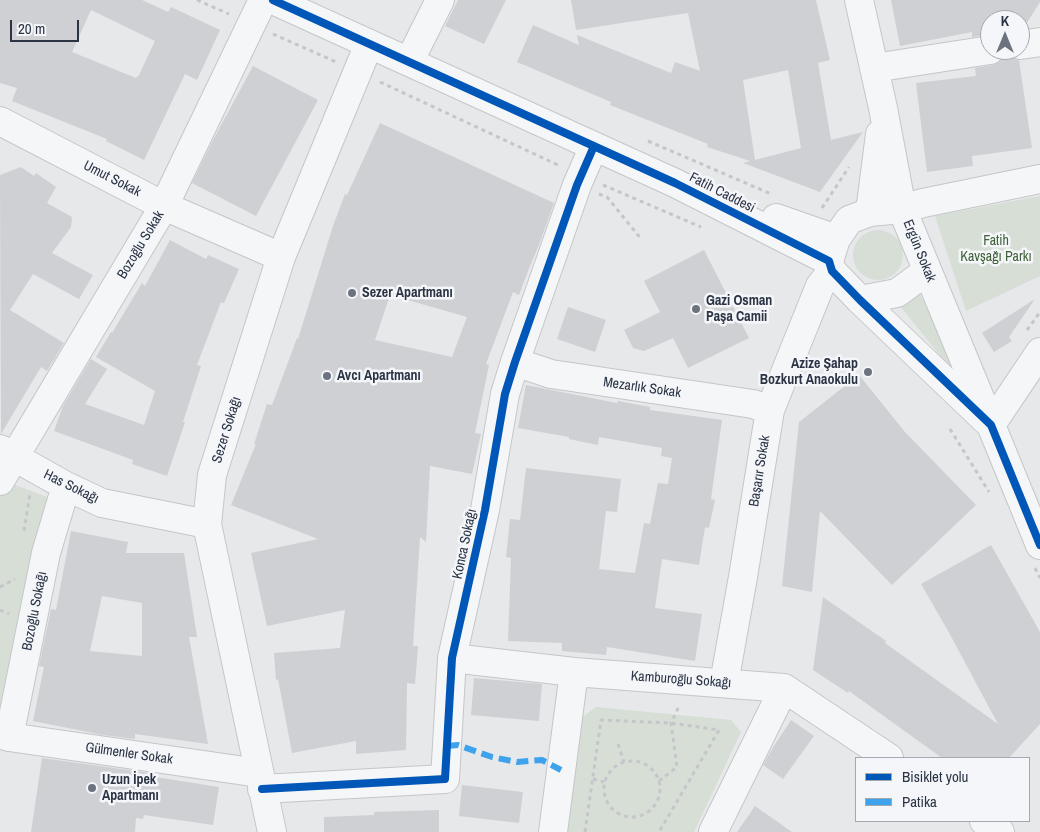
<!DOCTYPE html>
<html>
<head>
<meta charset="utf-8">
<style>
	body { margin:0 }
	#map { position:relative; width:1040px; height:832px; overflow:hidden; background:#e6e8ea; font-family:"Archivo Narrow",sans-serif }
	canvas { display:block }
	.legend { position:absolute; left:855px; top:757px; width:175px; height:65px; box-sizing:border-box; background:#f4f6f9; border:1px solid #a4a8b1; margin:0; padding:6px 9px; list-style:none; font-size:15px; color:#2b3445 }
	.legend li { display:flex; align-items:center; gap:10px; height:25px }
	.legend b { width:25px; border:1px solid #a4a8b1 }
	.north { position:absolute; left:980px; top:10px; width:50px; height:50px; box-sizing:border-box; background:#f4f6f9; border:1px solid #a4a8b1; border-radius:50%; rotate:0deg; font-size:14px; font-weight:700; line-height:20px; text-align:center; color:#2b3445 }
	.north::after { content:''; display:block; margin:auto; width:18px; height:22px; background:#6c737f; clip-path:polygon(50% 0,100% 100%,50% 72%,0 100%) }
	.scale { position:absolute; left:10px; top:20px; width:69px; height:22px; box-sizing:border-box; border:2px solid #2b3445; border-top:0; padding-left:6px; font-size:15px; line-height:18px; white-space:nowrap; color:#2b3445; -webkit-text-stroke:4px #f4f6f9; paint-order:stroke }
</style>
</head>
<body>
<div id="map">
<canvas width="1040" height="832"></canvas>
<ul class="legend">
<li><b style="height:6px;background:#0057b8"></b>Bisiklet yolu</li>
<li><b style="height:6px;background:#3ea3ec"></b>Patika</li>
</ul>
<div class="north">K</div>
<div class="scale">20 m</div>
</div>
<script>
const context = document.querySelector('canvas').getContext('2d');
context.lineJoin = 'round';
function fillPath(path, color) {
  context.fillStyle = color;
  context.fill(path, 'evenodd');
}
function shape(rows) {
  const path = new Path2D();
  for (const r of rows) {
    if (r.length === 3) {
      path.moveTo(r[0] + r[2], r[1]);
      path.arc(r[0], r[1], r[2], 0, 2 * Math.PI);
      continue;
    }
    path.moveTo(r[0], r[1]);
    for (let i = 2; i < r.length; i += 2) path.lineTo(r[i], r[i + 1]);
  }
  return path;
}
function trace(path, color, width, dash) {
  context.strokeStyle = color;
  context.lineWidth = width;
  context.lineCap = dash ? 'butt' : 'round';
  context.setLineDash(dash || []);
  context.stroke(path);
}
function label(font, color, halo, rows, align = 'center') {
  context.font = font + ' "Archivo Narrow",sans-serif';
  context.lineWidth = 5;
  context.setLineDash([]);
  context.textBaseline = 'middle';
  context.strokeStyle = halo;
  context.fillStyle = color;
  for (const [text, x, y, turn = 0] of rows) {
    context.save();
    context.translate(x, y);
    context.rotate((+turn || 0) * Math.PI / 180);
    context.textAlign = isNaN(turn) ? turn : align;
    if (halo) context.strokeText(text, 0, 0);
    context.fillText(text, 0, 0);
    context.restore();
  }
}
const green = shape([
	[1040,196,1040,276,966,311,935,216],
	[878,255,25],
	[920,294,967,389,900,306],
	[7,482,50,498,0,720,0,494],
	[596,707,731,720,741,732,694,832,566,832,576,722]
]);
const building = shape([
	[0,0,142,0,168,12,171,7,220,30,197,80,185,74,144,160,106,141,107,139,12,101,17,88,0,83],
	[91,10,155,41,138,77,137,76,136,78,72,52],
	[458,0,506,0,484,44,445,26],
	[571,0,816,0,830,60,818,63,831,140,863,132,820,192,743,163,750,161,707,147,708,144,610,105,611,102,517,62,533,25,579,45,577,35,671,73,675,62,700,71,688,13,576,30],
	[788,70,801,148,755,160,743,80],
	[891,0,1040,0,1040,2,1023,29,1020,29,1020,20,990,20,990,35,972,37,972,32,900,46],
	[1005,50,1008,55,1014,59,1019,60,1032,148,972,156,973,166,927,172,916,83,976,76,975,68,992,65,999,62,1004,56],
	[253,66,318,100,256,216,192,183,212,142],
	[380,123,554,203,539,245,530,266,519,295,513,292,486,364,489,365,475,433,481,434,472,474,430,466,426,542,420,537,413,646,418,646,415,684,407,683,406,750,356,754,356,741,292,753,278,679,276,680,274,653,340,648,345,610,267,626,251,553,318,539,231,505,256,444,254,444,267,404,272,405,297,338,298,339,333,226,345,194,347,195],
	[390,295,467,317,452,357,375,340],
	[21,167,34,176,36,173,56,187,47,203,72,217,71,227,52,253,93,275,79,299,33,274,10,310,64,343,47,371,41,367,1,434,0,175],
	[170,240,206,259,208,255,239,269,224,303,221,302,197,365,201,366,183,422,185,422,167,476,132,464,133,460,54,431,63,406,91,359,107,369,85,404,144,425,155,391,96,357,111,332,112,333,142,283,145,286],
	[704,250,749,338,688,368,673,338,644,351,633,348,624,330,660,312,644,281],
	[1035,299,1009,337,1012,341,994,352,982,333],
	[568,307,606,320,595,352,557,339],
	[859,375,905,432,976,505,892,585,820,511,812,592,782,586,799,422],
	[526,385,617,403,618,401,650,407,650,410,722,420,711,499,715,500,709,528,705,527,699,565,662,559,655,608,702,614,695,661,607,647,606,655,562,651,562,643,508,641,511,558,506,557,510,519,520,520,526,468,621,479,617,512,606,511,599,569,635,573,644,523,650,524,658,483,668,484,672,458,661,456,662,448,599,437,598,445,569,439,569,437,518,428],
	[71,531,128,542,126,553,184,553,197,637,189,637,208,744,135,734,135,739,103,735,33,721,44,667,39,666,51,609,56,610],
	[102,596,142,603,142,656,90,651],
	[991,545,1040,632,1040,724,1009,758,942,758,849,691,848,693,813,670,823,597,886,641,885,643,998,724,947,629,921,584],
	[474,678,542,684,539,721,471,715],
	[791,720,814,736,783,779,763,765,772,749],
	[42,758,150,773,149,776,219,787,213,825,144,815,143,819,136,818,135,832,31,832],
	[462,785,523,792,519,823,459,816],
	[755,806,792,832,737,832],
	[439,810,439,832,324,832,324,817,374,815,374,812]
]);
const path = shape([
	[197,0,229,14],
	[273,34,336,62],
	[380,82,558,165],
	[648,141,771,194],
	[603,185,701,227],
	[599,194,607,197,642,240],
	[822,208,849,167],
	[1027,330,1040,312],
	[950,429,989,492],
	[24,531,30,493],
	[1035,568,1040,578],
	[0,587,15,579],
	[0,610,9,614],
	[618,744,624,762],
	[632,789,28],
	[593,779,604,782],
	[659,781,677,767,671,723,680,704],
	[585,832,601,720,671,723,719,730,659,832]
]);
const minor = shape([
	[273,0,675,183,829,261,832,271,860,300,991,425,1040,545],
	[859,0,883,108,902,209,987,415],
	[1020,45,1040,42],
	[409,62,440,0],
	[874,68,990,50],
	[0,121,164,206,281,257],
	[870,212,880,134],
	[776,218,836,239],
	[829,261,836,239,849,220,870,212,902,209,923,203,1040,179],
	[860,300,897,293,927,271],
	[515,362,551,374,753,404,770,410],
	[991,425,1040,352],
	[0,449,66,486,102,503,207,524],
	[0,481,164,206,263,0],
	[452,658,574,672,784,688,889,758],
	[724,683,743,577,770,410,820,286,832,271],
	[0,734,9,737,259,773],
	[9,737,46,553,66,486],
	[262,789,445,779,452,658,485,510,505,394,515,362,577,185,594,146],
	[984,821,1000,832],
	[272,832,207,524,212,475,281,257,369,44],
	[553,832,574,672],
	[713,832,784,688]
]);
const quiet = shape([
	[447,746,458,745,492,757,517,762,542,760,561,770]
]);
const cycleway = shape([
	[273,0,675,183,829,261,832,271,860,300,991,425,1040,545],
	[262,789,445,779,452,658,485,510,505,394,515,362,577,185,594,146]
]);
const markers = [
	[352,293,5,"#6c737f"],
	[696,309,5,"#6c737f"],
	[868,372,5,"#6c737f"],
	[327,376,5,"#6c737f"],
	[92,788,5,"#6c737f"]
];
const streetNames = [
	["Umut Sokak",112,179,27],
	["Fatih Caddesi",722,193,27],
	["Bozoğlu Sokak",141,245,-59],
	["Ergün Sokak",919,251,68],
	["Mezarlık Sokak",642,388,8],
	["Sezer Sokağı",227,430,-73],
	["Başarır Sokak",760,471,-81],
	["Has Sokağı",71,487,26],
	["Konca Sokağı",465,544,-78],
	["Bozoğlu Sokağı",35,611,-79],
	["Kamburoğlu Sokağı",681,680,4],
	["Gülmenler Sokak",129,754,8]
];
const parkNames = [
	["Fatih",996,241],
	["Kavşağı Parkı",996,257]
];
const poiNames = [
	["Sezer Apartmanı",362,293],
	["Gazi Osman",706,301],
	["Paşa Camii",706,317],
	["Azize Şahap",858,364,"right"],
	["Bozkurt Anaokulu",858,380,"right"],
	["Avcı Apartmanı",337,376],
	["Uzun İpek",102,780],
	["Apartmanı",102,796]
];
fillPath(green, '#d6ded6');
fillPath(building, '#ced0d3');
trace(minor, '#c4c6c8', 30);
trace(path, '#c5c6ca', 3, [4, 4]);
trace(minor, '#f5f6f7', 28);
trace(quiet, '#3ea3ec', 6, [12, 6]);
trace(cycleway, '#0057b8', 8);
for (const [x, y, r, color] of markers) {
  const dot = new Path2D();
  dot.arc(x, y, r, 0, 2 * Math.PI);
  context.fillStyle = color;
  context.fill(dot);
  trace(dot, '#f4f6f9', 2);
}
label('14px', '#2b3445', '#f4f6f9', streetNames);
label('14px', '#3f6138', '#f4f6f9', parkNames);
label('bold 14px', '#2b3445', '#f4f6f9', poiNames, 'left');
</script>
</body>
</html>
